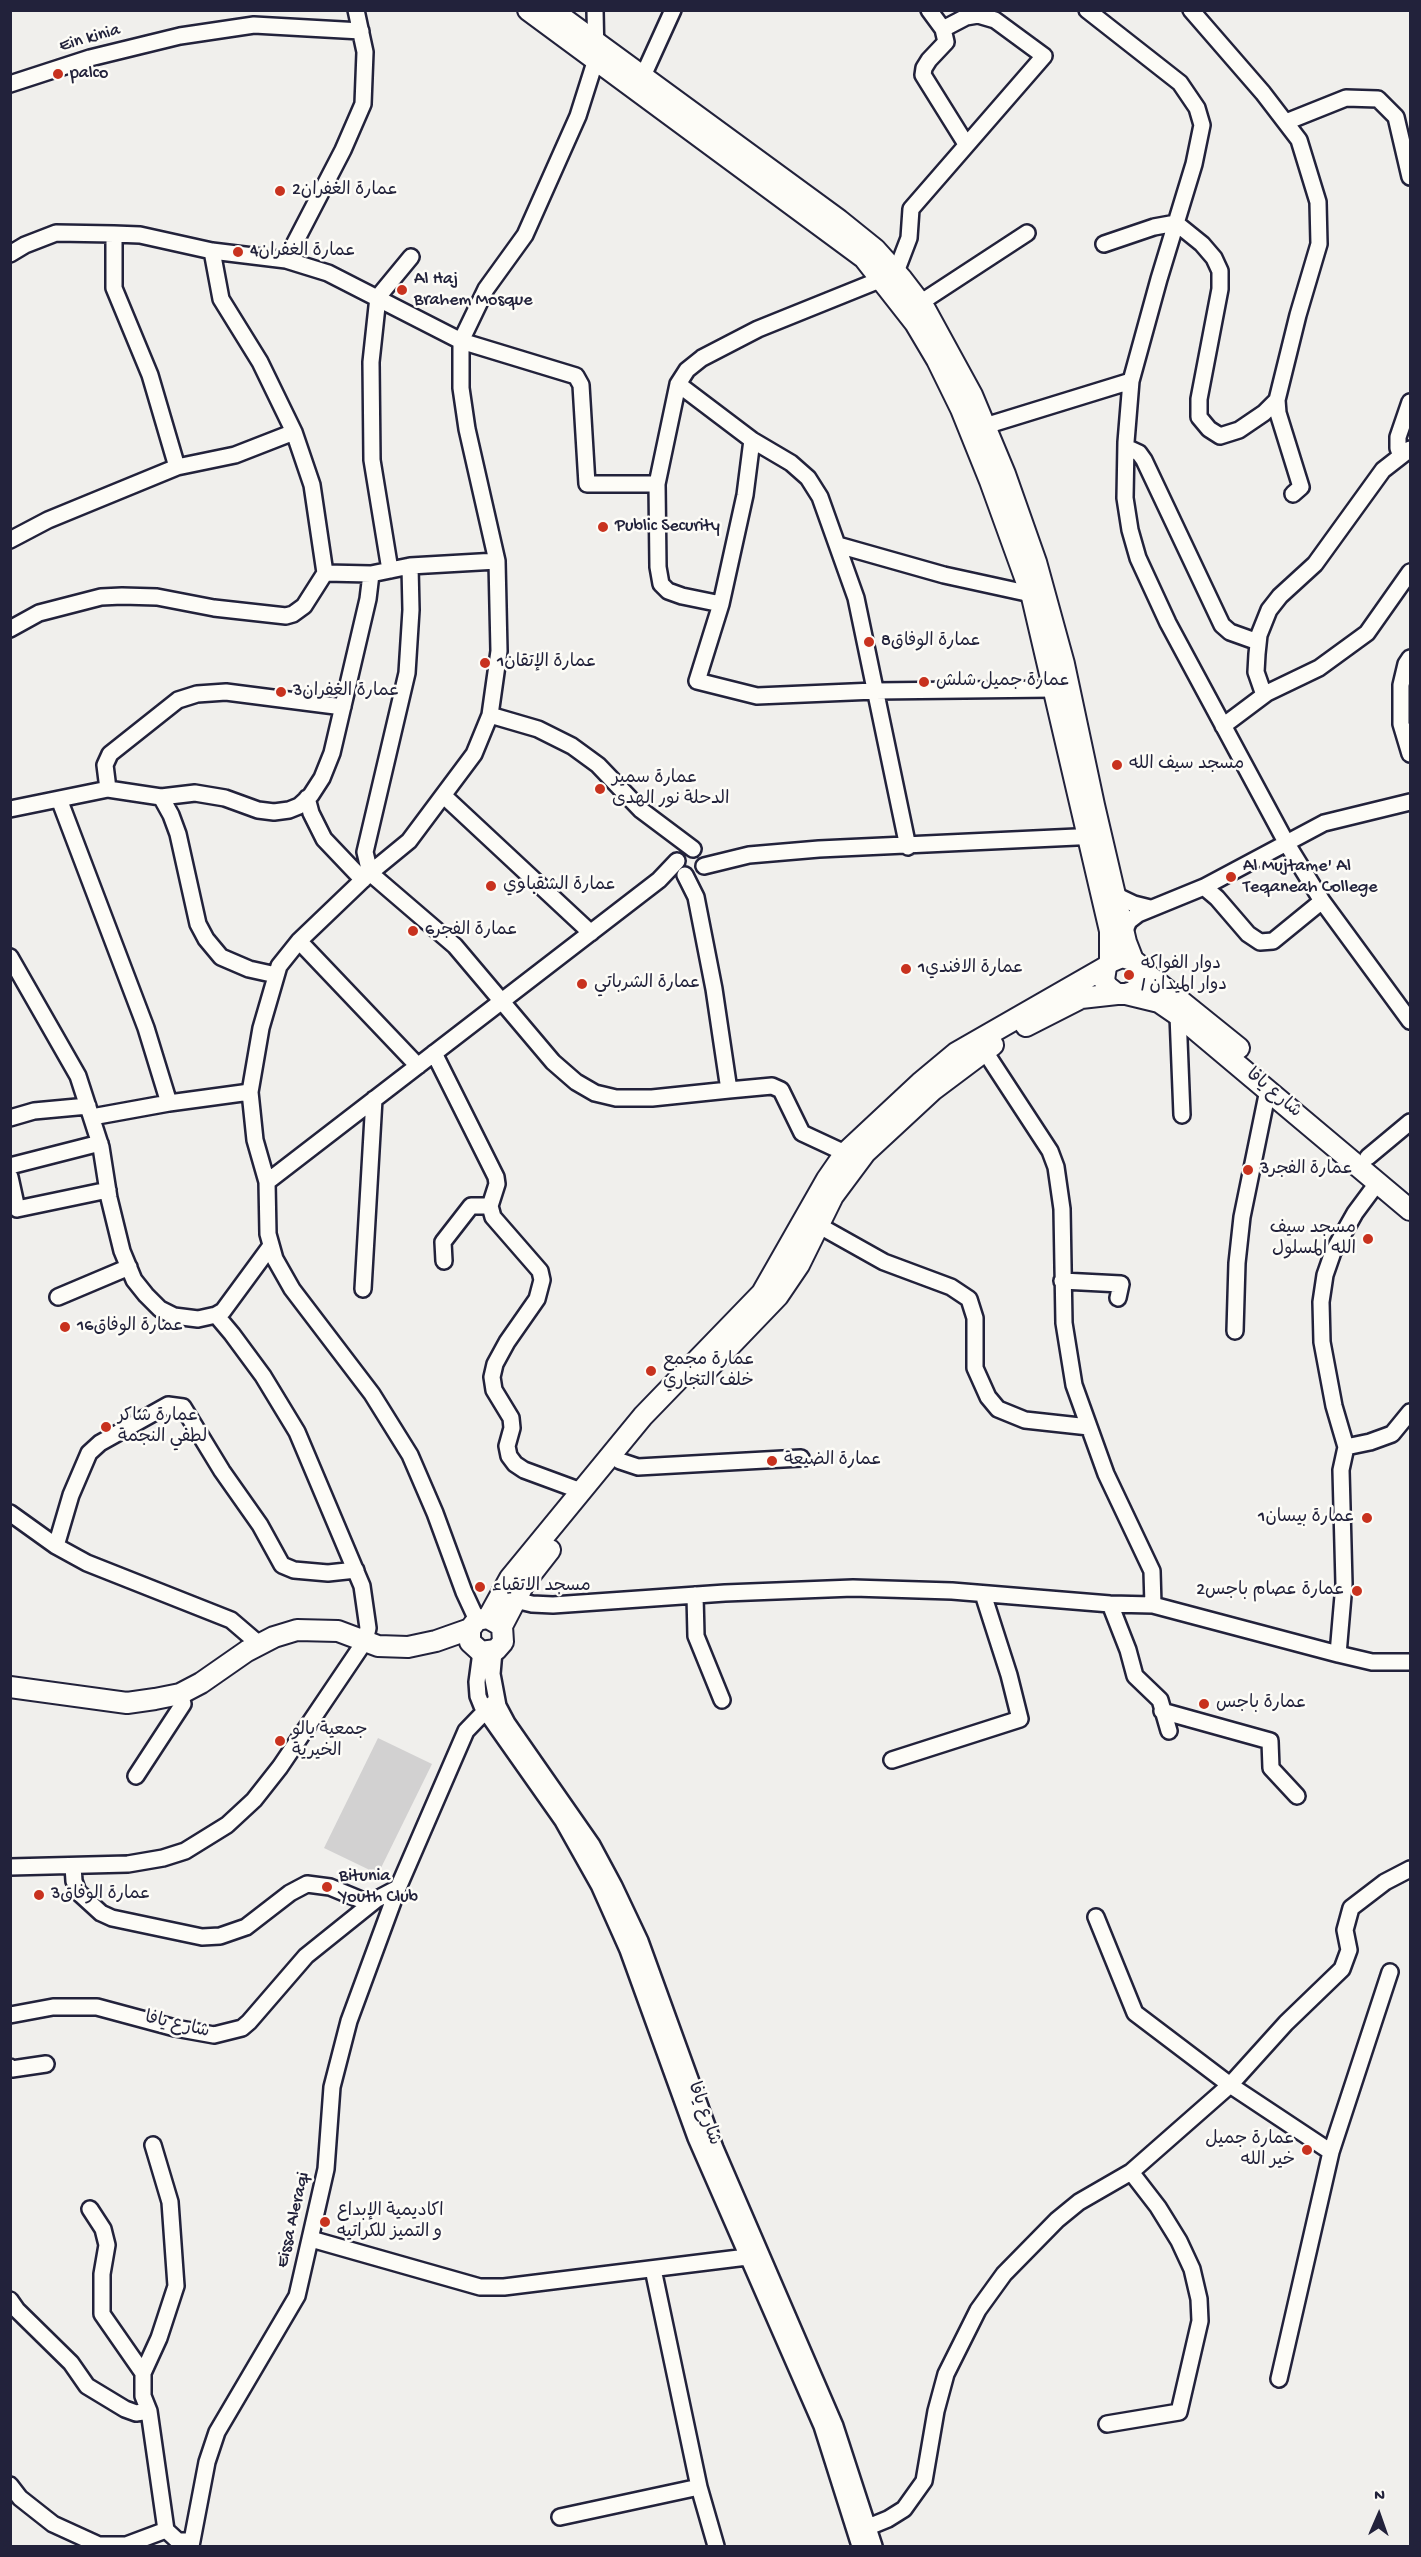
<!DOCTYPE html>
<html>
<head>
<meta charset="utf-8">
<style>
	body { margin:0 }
	#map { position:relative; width:1421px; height:2557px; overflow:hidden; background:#f0efec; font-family:"Gochi Hand",sans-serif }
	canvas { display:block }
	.frame { position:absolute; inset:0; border:12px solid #22223b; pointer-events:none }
	.north { position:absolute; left:1349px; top:2485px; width:60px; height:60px; -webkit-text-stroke:4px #fdfcf7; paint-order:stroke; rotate:2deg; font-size:16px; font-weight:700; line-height:24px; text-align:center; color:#22223b }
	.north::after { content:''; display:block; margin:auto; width:21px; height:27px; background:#22223b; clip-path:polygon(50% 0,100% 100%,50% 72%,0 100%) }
</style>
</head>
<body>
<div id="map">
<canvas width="1421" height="2557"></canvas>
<div class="frame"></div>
<div class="north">N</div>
</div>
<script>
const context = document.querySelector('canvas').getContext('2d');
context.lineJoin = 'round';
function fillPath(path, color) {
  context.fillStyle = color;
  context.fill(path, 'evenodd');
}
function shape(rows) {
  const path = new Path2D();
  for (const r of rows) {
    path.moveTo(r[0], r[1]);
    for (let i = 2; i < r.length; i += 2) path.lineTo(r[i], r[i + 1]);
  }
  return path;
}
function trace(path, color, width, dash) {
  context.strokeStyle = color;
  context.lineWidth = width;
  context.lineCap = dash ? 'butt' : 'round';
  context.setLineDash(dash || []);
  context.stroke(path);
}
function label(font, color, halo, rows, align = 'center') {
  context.font = font + ' "Gochi Hand","Playpen Sans Arabic",sans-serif';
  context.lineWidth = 5;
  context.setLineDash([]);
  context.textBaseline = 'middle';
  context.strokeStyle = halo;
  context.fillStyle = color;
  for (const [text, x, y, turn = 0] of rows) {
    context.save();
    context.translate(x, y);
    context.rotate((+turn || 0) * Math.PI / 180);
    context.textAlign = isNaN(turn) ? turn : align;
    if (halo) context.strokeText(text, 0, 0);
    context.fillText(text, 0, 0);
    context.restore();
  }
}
const green = shape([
	[378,1738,432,1764,378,1874,324,1848]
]);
const minor = shape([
	[929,10,943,29,946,42,929,60,924,68,923,75,966,144],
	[1087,10,1180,83,1197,108,1202,125,1194,164,1159,279,1131,381,1126,442,1125,498,1130,530,1138,558,1168,623,1287,844,1322,901],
	[643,76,673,10],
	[10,84,90,58,180,36,254,25,361,31],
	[1286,122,1346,98,1378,99,1396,117,1410,177],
	[114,234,114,288,150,375,177,467],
	[1104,244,1154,227,1176,223,1202,244,1214,258,1220,271,1220,289,1199,399,1199,417,1209,429,1220,436,1239,430,1264,413,1277,400,1298,315,1319,244,1318,202,1299,140,1263,93,1191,10],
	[212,251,221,299,260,362,294,432,312,485,325,573],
	[10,254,25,245,56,233,114,234,140,235,212,251,286,260,328,273,461,341,576,376,581,385,587,484,657,484],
	[286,260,343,150,363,104,365,52,356,10],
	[896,272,909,238,911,209,1044,56,995,20,978,15,966,17,943,29],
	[920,303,1027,233],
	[678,384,752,440,791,463,808,478,820,497,856,598,908,847],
	[1277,400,1278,413,1301,487,1293,494],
	[985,426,1131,381],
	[752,440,745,495,721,604,697,681,757,696,875,691,1054,689],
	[1126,447,1139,453,1144,460,1222,625,1230,632,1258,642],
	[1401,456,1398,448,1398,437,1410,402],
	[10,540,48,520,177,467,235,455,294,432],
	[838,545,944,575,1031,594],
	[410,566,411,610,407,673,365,852,370,873,455,946,553,1062,576,1082,595,1093,616,1098,652,1098,729,1090],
	[390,570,372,460,371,362,378,297,411,257],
	[721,604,682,596,668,591,661,584,658,567,657,484,678,384,687,370,702,358,758,329,882,279],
	[10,629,39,613,101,597,122,596,157,597,214,608,286,616,293,614,304,606,325,573,371,574,410,566,497,561],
	[1410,658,1406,664,1401,685,1401,724,1410,754],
	[1264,695,1256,672,1257,654,1259,635,1269,610,1280,596,1315,564,1383,470,1410,449],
	[490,715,538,729,572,746,598,765,641,810,693,849],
	[1223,726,1267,693,1319,668,1367,633,1410,572],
	[108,789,105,765,110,754,178,700,197,694,226,692,343,707],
	[444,796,591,933],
	[161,797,171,815,178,834,198,924,206,939,221,957,249,969,276,975],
	[307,798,311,813,324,839,363,880],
	[59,799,146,1028,169,1103],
	[10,809,108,789,161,797,195,793,225,798,258,810,274,812,289,810,299,806,311,795,322,778,332,753,368,599,371,574],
	[704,866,749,855,819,849,1098,836],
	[685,875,696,897,714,989,729,1090,772,1086,781,1090,802,1133,845,1153],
	[1204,887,1217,898,1248,934,1260,942,1273,941,1322,901,1410,1021],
	[1115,895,1134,904,1150,908],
	[1124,932,1129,921,1138,914,1204,887,1324,823,1410,802],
	[299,941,418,1066],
	[10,957,78,1076,101,1147,109,1198,122,1251,134,1280,146,1295,160,1309,174,1316,198,1319,216,1315,223,1311,270,1247],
	[1178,1015,1182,1115],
	[984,1050,1050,1151,1056,1167,1062,1209,1064,1323,1074,1385,1106,1474,1152,1571,1153,1605,1338,1654,1344,1584,1341,1470,1346,1447,1334,1406,1322,1342,1321,1302,1325,1275,1333,1252,1355,1213,1378,1182],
	[434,1053,496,1177,497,1184,490,1206,493,1217,540,1271,542,1280,537,1299,507,1342,495,1364,492,1377,494,1390,511,1418,512,1428,507,1446,509,1456,515,1464,524,1470,581,1491],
	[92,1117,169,1103,250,1092],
	[10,1118,34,1111,88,1106],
	[1368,1157,1410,1122],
	[10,1166,100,1143],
	[10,1177,17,1209,108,1190],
	[267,1182,659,880,677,861],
	[818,1225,884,1262,951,1287,969,1299,975,1318,975,1368,988,1397,998,1409,1025,1420,1089,1427],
	[444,1261,443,1242,471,1206,490,1206],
	[1062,1281,1121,1284,1118,1298],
	[363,1289,374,1099],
	[58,1297,129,1267],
	[1235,1331,1237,1263,1242,1217,1268,1090],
	[1346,1447,1370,1442,1392,1434,1410,1412],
	[620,1461,638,1467,801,1458],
	[10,1513,56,1546,87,1563,231,1620,259,1644],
	[56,1546,71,1495,89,1453,100,1443,168,1405,183,1407,222,1471,260,1525,282,1565,294,1570,328,1573,356,1570],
	[695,1595,696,1636,722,1700],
	[515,1600,532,1604,553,1605,725,1593,853,1588,952,1591,1110,1604,1153,1605],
	[1110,1604,1128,1650,1135,1676,1160,1700,1169,1731],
	[477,1620,464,1592,435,1513,410,1455,372,1394,292,1289,275,1259,268,1234,267,1182,255,1140,250,1092,261,1028,279,966,299,941,370,873,409,841,474,754,490,715,499,651,497,561,467,429,461,388,461,341,486,289,525,235,578,116,596,59,595,10],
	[494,1651,492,1674,498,1706,507,1723,592,1845,614,1886,640,1941,715,2148,835,2426,874,2546],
	[481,1652,477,1682,478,1696,482,1706,563,1821,599,1885,628,1950,696,2138,822,2426,860,2546],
	[1338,1654,1372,1662,1410,1662],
	[1162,1711,1270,1741,1271,1768,1297,1796],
	[892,1760,1020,1719,1009,1675,983,1594],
	[136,1776,183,1704,180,1694],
	[73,1866,74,1881,78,1892,101,1913,112,1918,202,1937,220,1936,246,1927,290,1893,307,1884,330,1887,371,1904],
	[10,1867,128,1864,163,1858,185,1851,227,1825,254,1800,280,1767,365,1641,368,1628,362,1586,297,1432,263,1376,232,1334,216,1315],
	[1096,1917,1135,2013,1230,2085,1331,2152],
	[10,2015,53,2007,97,2007,175,2028,214,2035,242,2028,249,2022,306,1956,377,1899,398,1888,466,1731,492,1704],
	[10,2067,12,2069,46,2064],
	[153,2145,170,2202,176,2286,159,2338,143,2373,143,2396,149,2411,166,2530,178,2541,192,2541],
	[90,2209,103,2229,107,2245,102,2274,102,2314,143,2373],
	[311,2239,480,2287,504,2287,747,2257],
	[653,2269,699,2487,716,2546],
	[10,2300,17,2310,71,2363,87,2386,125,2409,136,2413,149,2411],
	[1279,2379,1331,2152,1390,1972],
	[1107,2424,1179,2412,1200,2321,1199,2299,1192,2269,1179,2241,1158,2207,1131,2172],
	[10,2485,20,2498,53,2524,99,2545,126,2545,166,2530],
	[560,2517,699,2487],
	[861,2530,888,2519,904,2509,924,2481,936,2411,946,2374,978,2310,1004,2274,1057,2220,1079,2202,1131,2172,1230,2085,1286,2023,1342,1969,1349,1950,1345,1930,1351,1908,1385,1882,1410,1869],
	[191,2546,207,2462,217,2432,297,2296,326,2169,332,2087,349,2021,398,1888]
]);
const major = shape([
	[528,10,864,258,915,323,937,360,961,409,990,481,1032,597,1110,931,1110,962,1106,967,1104,980,1107,986,1117,994,1126,994,1135,991,1141,981,1141,969,1138,964,1133,960,1122,957,1110,962],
	[552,10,839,220,875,249,902,279,925,309,972,395,1005,474,1036,562,1064,664,1094,805,1126,942,1133,960],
	[1141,969,1239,1048],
	[1126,994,1159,1002,1178,1015,1410,1210],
	[1026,1026,1081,998,1117,994],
	[707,1370,778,1296,799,1265,833,1196,865,1153,933,1090,993,1045],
	[488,1618,510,1578,643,1416,762,1293,827,1179,845,1153,920,1083,956,1053,1106,967],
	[502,1626,525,1582,550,1550],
	[10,1687,127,1703,155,1699,180,1694,201,1683,247,1651,274,1637,297,1630,338,1631,378,1646,408,1647,436,1641,470,1629,477,1620,488,1618,502,1626,503,1642,496,1650,481,1652,470,1642,470,1629]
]);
const markers = [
	[58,74,6,"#c8321e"],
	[280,191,6,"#c8321e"],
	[238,252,6,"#c8321e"],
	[402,290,6,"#c8321e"],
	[603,527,6,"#c8321e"],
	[869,642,6,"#c8321e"],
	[485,663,6,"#c8321e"],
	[924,682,6,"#c8321e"],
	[281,692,6,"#c8321e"],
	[1117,765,6,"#c8321e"],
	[600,789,6,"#c8321e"],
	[1231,877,6,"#c8321e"],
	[491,886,6,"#c8321e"],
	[413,931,6,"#c8321e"],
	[906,969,6,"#c8321e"],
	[1129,975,6,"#c8321e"],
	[582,984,6,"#c8321e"],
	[1248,1170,6,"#c8321e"],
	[1368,1239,6,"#c8321e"],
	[65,1327,6,"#c8321e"],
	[651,1371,6,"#c8321e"],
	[106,1427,6,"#c8321e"],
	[772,1461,6,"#c8321e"],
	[1367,1518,6,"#c8321e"],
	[480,1587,6,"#c8321e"],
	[1357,1591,6,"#c8321e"],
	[1204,1704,6,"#c8321e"],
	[280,1741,6,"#c8321e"],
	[327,1887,6,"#c8321e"],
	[39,1895,6,"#c8321e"],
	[1307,2150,6,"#c8321e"],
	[325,2222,6,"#c8321e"]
];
const streetNames = [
	["Ein kinia",90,39,-16],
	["شارع يافا",1273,1094,40],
	["شارع يافا",177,2026,13],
	["شارع يافا",703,2114,70],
	["Eissa Aleraqi",294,2220,-77]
];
const poiNames = [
	["palco",70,74],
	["عمارة الغفران2",292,191],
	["عمارة الغفران4",250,252],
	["Al Haj",414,280],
	["Brahem Mosque",414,301],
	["Public Security",615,527],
	["عمارة الوفاق8",881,642],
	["عمارة الإتقان1",497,663],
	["عمارة جميل شلش",936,682],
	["عمارة الغفران3",293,692],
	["مسجد سيف الله",1129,765],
	["عمارة سمير",612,779],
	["الدحلة نور الهدى",612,800],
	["Al Mujtame' Al",1243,867],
	["Teqaneah College",1243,888],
	["عمارة الشقباوي",503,886],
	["عمارة الفجر6",425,931],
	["دوار الفواكه",1141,965],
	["/ دوار الميدان",1141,986],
	["عمارة الافندي1",918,969],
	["عمارة الشرباتي",594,984],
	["عمارة الفجر3",1260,1170],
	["مسجد سيف",1356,1229,"right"],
	["الله المسلول",1356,1250,"right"],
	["عمارة الوفاق16",77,1327],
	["عمارة مجمع",663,1361],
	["خلف التجاري",663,1382],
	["عمارة شاكر",118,1417],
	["لطفي النجمة",118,1438],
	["عمارة الضيعة",784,1461],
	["عمارة بيسان1",1355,1518,"right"],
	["مسجد الاتقياء",492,1587],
	["عمارة عصام باجس2",1345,1591,"right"],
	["عمارة باجس",1216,1704],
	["جمعية يالو",292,1731],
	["الخيرية",292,1752],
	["Bitunia",339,1877],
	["Youth Club",339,1898],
	["عمارة الوفاق3",51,1895],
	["عمارة جميل",1295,2140,"right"],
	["خير الله",1295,2161,"right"],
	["اكاديمية الإبداع",337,2212],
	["و التميز للكراتيه",337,2233]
];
fillPath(green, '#d2d1d1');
trace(minor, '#22223b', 20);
trace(major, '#22223b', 24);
trace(minor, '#fdfcf7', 15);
trace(major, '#fdfcf7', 20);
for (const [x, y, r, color] of markers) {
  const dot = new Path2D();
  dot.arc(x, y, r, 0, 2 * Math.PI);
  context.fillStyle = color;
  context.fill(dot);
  trace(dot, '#fdfcf7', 2);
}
label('18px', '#22223b', '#fdfcf7', streetNames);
label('18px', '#22223b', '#fdfcf7', poiNames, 'left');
</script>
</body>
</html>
